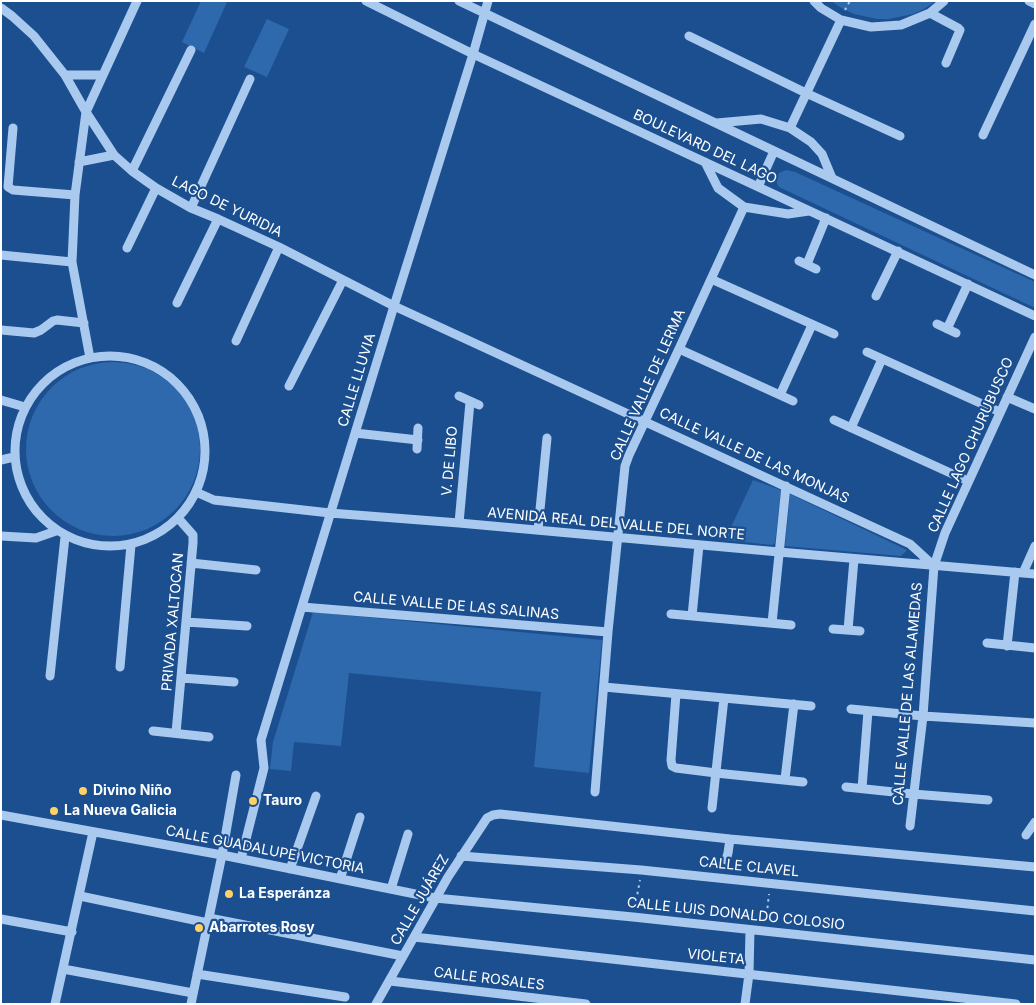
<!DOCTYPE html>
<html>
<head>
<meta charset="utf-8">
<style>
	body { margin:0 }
	#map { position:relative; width:1036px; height:1005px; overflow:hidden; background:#1b4f8f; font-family:Inter,sans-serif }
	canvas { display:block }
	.frame { position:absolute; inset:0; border:2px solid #fff; pointer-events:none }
</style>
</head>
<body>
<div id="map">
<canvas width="1036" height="1005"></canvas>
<div class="frame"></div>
</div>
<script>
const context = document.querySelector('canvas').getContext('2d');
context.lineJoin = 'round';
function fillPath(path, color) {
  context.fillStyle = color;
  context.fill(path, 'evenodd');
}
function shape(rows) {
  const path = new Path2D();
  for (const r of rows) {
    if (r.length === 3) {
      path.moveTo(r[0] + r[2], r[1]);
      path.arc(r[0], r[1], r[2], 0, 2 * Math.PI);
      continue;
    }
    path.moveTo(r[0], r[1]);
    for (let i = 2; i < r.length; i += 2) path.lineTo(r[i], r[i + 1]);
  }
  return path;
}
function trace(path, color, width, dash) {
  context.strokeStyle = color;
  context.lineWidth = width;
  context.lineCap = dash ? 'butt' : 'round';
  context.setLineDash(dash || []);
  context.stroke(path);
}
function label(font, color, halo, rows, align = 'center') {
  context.font = font + ' Inter,sans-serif';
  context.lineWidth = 4.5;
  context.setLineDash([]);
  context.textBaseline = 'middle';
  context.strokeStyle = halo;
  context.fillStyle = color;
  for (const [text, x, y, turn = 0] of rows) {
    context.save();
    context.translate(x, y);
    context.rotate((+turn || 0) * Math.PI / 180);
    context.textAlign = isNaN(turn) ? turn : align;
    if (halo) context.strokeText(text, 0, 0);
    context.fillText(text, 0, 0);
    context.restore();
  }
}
const green = shape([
	[201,1,227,2,204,53,182,42],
	[831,1,936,1,924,9,913,14,889,19,877,19,854,14,843,9],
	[267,19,289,29,267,77,244,67],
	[786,170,795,172,1035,282,1035,307,1033,307,779,187,777,184,777,177,779,173],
	[113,449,87],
	[753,480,781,490,775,543,772,545,725,540],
	[790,494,907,550,901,556,785,546],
	[313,612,602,640,589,773,534,767,541,692,349,673,341,746,294,742,291,771,270,769,273,742]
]);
const path = shape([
	[845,10,850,1],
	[635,907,640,880],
	[766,921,769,894]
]);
const minor = shape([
	[366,1,473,54,1035,316],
	[459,1,1035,275],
	[814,1,821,8,841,20,871,27,901,25,930,13,944,1],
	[1029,1,1035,4],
	[1,8,12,16,34,36,65,75,86,112,114,155,132,171,156,188,191,208,218,219,279,247,394,306,910,544,934,566],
	[930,13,958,28,960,30,946,63],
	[689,36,806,93,900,136],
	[65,75,103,75],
	[717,123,761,119,790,128,811,142,822,154,832,178],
	[13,128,8,187,13,190,75,195],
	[790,128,841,20],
	[983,135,1035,24],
	[79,162,114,155],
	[705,162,718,188,744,207,788,214,809,211],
	[132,171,191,50],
	[758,187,774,151],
	[191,208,250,79],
	[127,248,156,188],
	[1,255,72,262],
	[799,261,816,269],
	[807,264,826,218],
	[711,279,834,334],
	[876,296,898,251],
	[177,303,218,219],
	[937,324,956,333],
	[947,329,968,284],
	[1,330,34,333,41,330,53,321,57,320,84,323],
	[236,341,279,247],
	[679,349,793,401],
	[867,352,1000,412],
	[110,451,95],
	[90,358,72,262,75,195,86,112,137,1],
	[289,386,343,280],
	[780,395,812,325],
	[459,396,479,405],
	[1007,397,1035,409],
	[1,400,25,407],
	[834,420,968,481],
	[851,428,882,359],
	[355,433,418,440],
	[417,449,418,428],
	[1,460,14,457],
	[196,492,214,500,330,513,459,523,779,552,1035,574],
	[459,523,470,402],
	[538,530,547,438],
	[1,536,36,538,56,531],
	[191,563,256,570],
	[1023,573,1035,546],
	[302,607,608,632],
	[671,614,791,625],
	[692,616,699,545],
	[186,622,247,626],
	[772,623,786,486],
	[833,629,860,631],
	[848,630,854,559],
	[987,643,1035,648],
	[1007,646,1015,572],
	[120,667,131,545],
	[50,676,65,537],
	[182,678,234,682],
	[604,687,811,706],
	[676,694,671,760,672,766,676,768,716,773,803,782],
	[851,709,923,716,1035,723],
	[153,731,209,737],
	[176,733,193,543,193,535,178,518],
	[785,779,794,704],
	[846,787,913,794,988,800],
	[862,788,868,711],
	[595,792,608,632,625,466,629,455,679,349,744,207],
	[712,808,724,698],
	[1,815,222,855,435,898,633,917,1035,960],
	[910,826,923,716,934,566,945,533,1035,337],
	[1026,835,1035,822],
	[461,856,641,870,1035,911],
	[241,859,264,768,261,740,394,306,473,54,488,1],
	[726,860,728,853,730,839],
	[290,869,316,796],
	[340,879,360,817],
	[391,889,408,834],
	[80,896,208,923],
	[209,918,403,956],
	[1,919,72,932],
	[414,937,1016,1004],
	[63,969,193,993],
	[197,974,345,997],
	[390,981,586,1004],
	[55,1004,93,832],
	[191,1004,222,855,236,775],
	[376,1004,448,877,487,818,493,815,500,814,730,839,1035,867],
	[745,1004,749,974,750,930]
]);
const markers = [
	[83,791,5,"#ffd166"],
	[253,801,5,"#ffd166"],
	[54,811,5,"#ffd166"],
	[229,894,5,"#ffd166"],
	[199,928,5,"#ffd166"]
];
const streetNames = [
	["BOULEVARD DEL LAGO",705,147,25],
	["LAGO DE YURIDIA",227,207,26],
	["CALLE LLUVIA",357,380,-73],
	["CALLE VALLE DE LERMA",648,385,-66],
	["CALLE LAGO CHURUBUSCO",971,445,-66],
	["CALLE VALLE DE LAS MONJAS",754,456,25],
	["V. DE LIBO",450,461,-85],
	["AVENIDA REAL DEL VALLE DEL NORTE",616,524,5],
	["CALLE VALLE DE LAS SALINAS",456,606,5],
	["PRIVADA XALTOCAN",173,622,-85],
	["CALLE VALLE DE LAS ALAMEDAS",908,694,-85],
	["CALLE GUADALUPE VICTORIA",265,850,11],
	["CALLE CLAVEL",749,867,6],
	["CALLE JUÁREZ",420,900,-60],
	["CALLE LUIS DONALDO COLOSIO",736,914,6],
	["VIOLETA",716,957,6],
	["CALLE ROSALES",489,979,7]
];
const poiNames = [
	["Divino Niño",93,791],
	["Tauro",263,801],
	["La Nueva Galicia",64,811],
	["La Esperánza",239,894],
	["Abarrotes Rosy",209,928]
];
fillPath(green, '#2e69ad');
trace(path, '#a9c9ee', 2, [2.5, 4]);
trace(minor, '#a9c9ee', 9);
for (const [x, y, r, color] of markers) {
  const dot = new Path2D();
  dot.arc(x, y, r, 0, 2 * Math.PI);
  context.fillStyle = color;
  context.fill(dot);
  trace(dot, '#1b4f8f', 2);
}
label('14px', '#fff', '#1b4f8f', streetNames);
label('bold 14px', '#fff', '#1b4f8f', poiNames, 'left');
</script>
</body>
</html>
